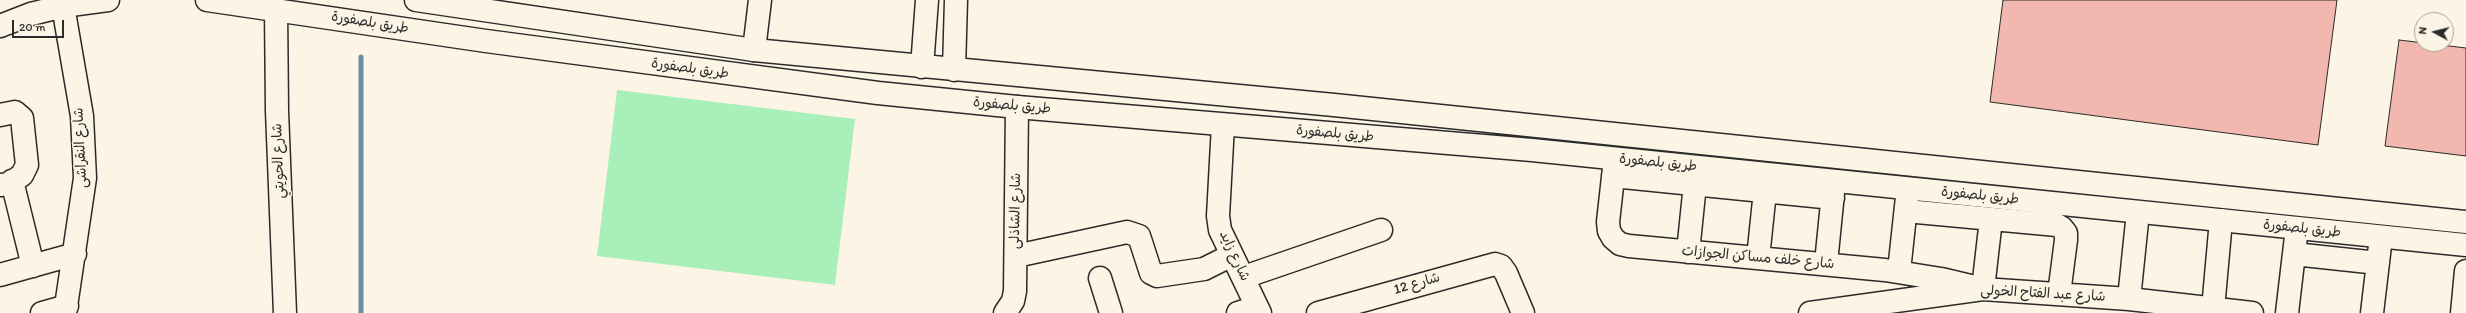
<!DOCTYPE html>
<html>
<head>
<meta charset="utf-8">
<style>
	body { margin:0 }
	#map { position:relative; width:2466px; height:313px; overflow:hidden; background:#fcf5e5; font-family:Itim,sans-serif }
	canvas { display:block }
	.north { position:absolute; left:2414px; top:12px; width:40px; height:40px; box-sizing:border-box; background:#fcf5e5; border:1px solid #a8a49b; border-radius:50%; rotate:277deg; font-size:11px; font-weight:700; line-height:16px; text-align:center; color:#2b2b2b }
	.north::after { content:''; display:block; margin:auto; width:14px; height:18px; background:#2b2b2b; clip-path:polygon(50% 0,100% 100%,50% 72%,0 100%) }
	.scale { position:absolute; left:12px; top:20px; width:52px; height:18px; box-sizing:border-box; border:2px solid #2b2b2b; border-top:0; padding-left:5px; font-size:12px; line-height:14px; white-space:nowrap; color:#2b2b2b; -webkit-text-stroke:3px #fcf5e5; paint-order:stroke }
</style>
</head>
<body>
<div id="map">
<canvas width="2466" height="313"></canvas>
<div class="north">N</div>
<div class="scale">20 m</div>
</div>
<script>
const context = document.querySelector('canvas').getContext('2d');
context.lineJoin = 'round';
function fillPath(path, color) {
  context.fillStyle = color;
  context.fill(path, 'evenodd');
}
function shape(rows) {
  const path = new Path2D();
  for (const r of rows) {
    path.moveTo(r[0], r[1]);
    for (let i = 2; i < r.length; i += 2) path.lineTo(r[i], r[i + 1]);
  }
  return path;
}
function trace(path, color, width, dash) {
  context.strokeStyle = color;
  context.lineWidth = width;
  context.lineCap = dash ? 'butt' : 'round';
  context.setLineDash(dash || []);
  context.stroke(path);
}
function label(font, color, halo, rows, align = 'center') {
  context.font = font + ' Itim,"Playpen Sans Arabic",sans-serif';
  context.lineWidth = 3;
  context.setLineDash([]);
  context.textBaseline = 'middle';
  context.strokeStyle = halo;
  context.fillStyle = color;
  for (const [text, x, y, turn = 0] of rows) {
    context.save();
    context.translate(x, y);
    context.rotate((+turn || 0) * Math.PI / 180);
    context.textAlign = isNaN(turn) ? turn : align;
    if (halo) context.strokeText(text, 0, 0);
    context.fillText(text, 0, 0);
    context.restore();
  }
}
const green = shape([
	[617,90,855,119,835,285,597,256]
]);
const stream = shape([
	[361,57,361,313]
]);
const building = shape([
	[2003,0,2337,0,2318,145,1990,102,2003,0],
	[2399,40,2466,48,2466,156,2385,146,2399,40]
]);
const minor = shape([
	[63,6,82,116,85,178,65,313],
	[276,9,277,111,285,313],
	[754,50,760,0],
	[0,115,15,112,22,118,27,165,22,175,9,184,0,185],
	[1223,125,1218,216,1220,230,1260,313],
	[1615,159,1608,222,1609,231,1613,238,1620,244,1629,246,1885,270,1941,279,1983,289,1991,219],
	[1613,176,1833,198],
	[12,181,33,266],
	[1906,211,2057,225,2062,228,2066,233,2066,240,2059,294],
	[1688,252,1695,184],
	[2294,254,2378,263],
	[1016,256,1127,232,1139,236,1151,273,1157,276,1204,269,1232,255],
	[1758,258,1765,191],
	[1826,263,1834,183],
	[1899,271,1907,197],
	[0,275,75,254],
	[1244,277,1381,230],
	[1100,278,1111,313],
	[2129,299,2138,212],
	[42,313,67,306],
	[1005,313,1013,301,1015,291,1017,107],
	[1238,313,1257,307],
	[1318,313,1495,264,1501,266,1506,273,1523,313],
	[1810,313,1983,289,2129,299,2252,313],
	[2208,313,2213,309,2221,220],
	[2287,313,2297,228],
	[2372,313,2381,237],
	[2462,313,2466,271]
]);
const major = shape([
	[207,0,486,41,878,93,1017,107,1532,150,2466,245],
	[416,0,754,50,1334,105,2466,222],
	[0,26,31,14,63,6,108,0],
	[922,67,927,0],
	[954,70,956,0]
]);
const streetNames = [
	["طريق بلصفورة",370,23,9],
	["طريق بلصفورة",690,69,8],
	["طريق بلصفورة",1012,106,5],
	["طريق بلصفورة",1335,134,5],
	["شارع النقراشى",81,148,-93],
	["شارع الحويتي",279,161,-92],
	["طريق بلصفورة",1658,163,6],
	["طريق بلصفورة",1980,196,6],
	["شارع الشاذلى",1016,211,-89],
	["طريق بلصفورة",2302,229,6],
	["شارع زايد",1234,256,65],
	["شارع خلف مساكن الجوازات",1758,258,5],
	["شارع 12",1417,284,-16],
	["شارع عبد الفتاح الخولى",2043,294,3]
];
fillPath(green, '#a9efba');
trace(stream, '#6790a2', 5);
fillPath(building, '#f2b7af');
trace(building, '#2b2b2b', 1);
trace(minor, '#2b2b2b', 25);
trace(major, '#2b2b2b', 25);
trace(minor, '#fcf5e5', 22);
trace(major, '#fcf5e5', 22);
label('14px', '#2b2b2b', '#fcf5e5', streetNames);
</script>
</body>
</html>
